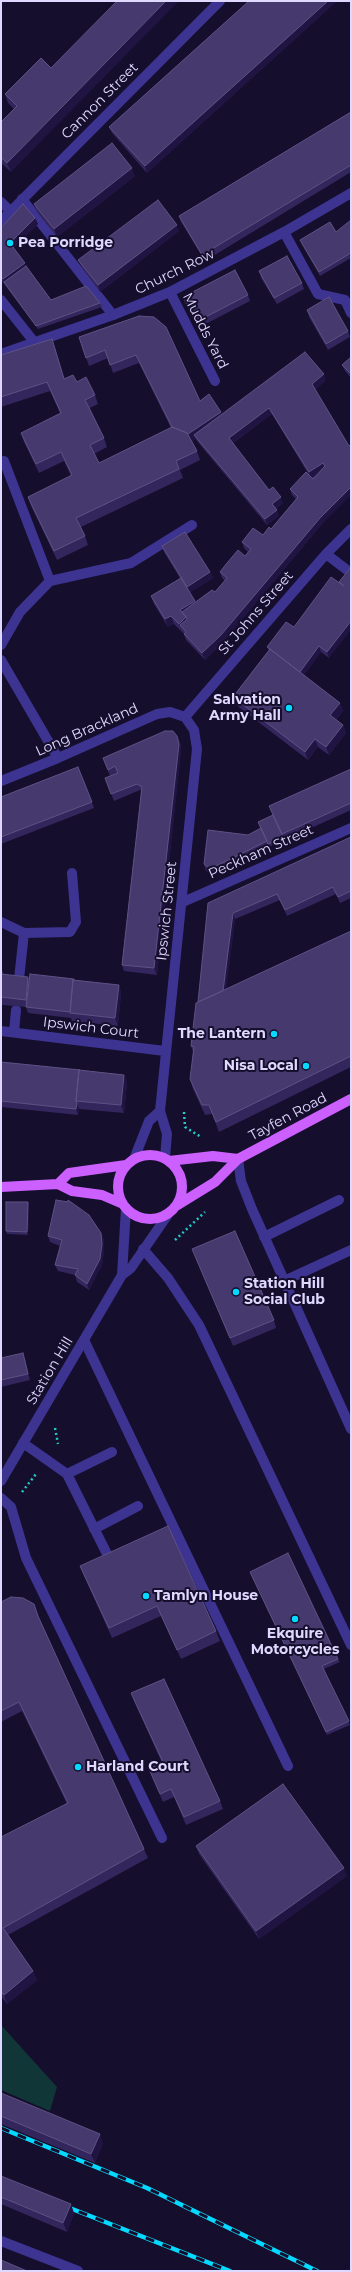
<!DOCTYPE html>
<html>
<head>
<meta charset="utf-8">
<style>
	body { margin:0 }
	#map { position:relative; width:352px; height:2272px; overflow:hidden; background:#150e2c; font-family:Montserrat,sans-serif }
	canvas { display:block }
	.frame { position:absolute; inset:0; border:2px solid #e0d9ff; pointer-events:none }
</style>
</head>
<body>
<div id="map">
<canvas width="352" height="2272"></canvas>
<div class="frame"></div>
</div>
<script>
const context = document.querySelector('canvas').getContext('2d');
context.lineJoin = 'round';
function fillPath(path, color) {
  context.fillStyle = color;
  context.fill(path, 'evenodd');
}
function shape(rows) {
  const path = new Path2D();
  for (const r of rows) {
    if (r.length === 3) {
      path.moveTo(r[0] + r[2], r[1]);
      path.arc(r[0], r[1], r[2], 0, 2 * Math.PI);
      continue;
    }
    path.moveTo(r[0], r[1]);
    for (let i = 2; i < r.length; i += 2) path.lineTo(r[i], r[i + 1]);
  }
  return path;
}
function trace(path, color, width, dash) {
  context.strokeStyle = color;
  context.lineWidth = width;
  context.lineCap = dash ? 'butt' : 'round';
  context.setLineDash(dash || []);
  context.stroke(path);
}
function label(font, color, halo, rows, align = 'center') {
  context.font = font + ' Montserrat,sans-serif';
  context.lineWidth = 4;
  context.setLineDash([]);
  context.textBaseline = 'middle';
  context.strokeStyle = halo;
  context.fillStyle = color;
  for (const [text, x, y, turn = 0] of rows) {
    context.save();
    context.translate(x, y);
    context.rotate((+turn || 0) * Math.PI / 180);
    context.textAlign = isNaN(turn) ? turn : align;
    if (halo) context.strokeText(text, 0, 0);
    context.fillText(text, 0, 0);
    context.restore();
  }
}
const green = shape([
	[1,2025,57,2087,50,2111,1,2090]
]);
const path = shape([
	[184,1112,185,1127,201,1137],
	[175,1240,205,1212],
	[55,1428,58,1444],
	[22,1492,36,1474]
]);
const service = shape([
	[22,199,113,315],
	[238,1159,241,1181,252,1209,351,1429],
	[264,1237,339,1200],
	[143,1249,168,1278,199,1325,351,1645],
	[284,1281,351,1250],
	[84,1340,288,1766],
	[1,1498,11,1507,26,1558,162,1838],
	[1,2241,78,2271]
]);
const minor = shape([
	[1,202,10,211],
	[1,221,220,1],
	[284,232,318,294,345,300,351,313],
	[170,292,215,381],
	[1,300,35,343],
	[1,354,113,315,170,292,284,232,351,193],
	[4,461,50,581],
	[326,554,351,573],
	[1,645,20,612,50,581,131,563,192,525],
	[1,660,58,758],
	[185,717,326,554,351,529],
	[1,781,58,758,157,714,170,712,185,717],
	[183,902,351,828],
	[1,922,24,933,70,932,76,922,72,873],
	[19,979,24,933],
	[1,1031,165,1051],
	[14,1032,16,1010],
	[165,1158,167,1134,160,1111,197,749,194,730,185,717],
	[134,1159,149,1121,160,1111],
	[23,1443,67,1474,107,1554],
	[67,1474,112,1452],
	[94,1529,138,1506]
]);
const tertiary = shape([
	[122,1275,126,1208],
	[1,1481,122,1275,131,1268,169,1213]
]);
const primary = shape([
	[150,1187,32],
	[169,1161,213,1156,238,1159],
	[58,1184,69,1173,126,1165],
	[1,1187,58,1184,72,1191,102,1195,123,1204],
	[176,1206,215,1182,238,1159,351,1099]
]);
const rail = shape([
	[1,2128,147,2188,317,2271],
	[62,2205,230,2271]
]);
const wall = shape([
	[249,1,337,1,147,173,112,133,109,127],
	[41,58,11,172,1,163,1,122,14,109,8,103,5,94],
	[351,112,351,172,205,261,181,222,179,216],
	[135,176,57,237,37,212,34,204],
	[35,218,38,224,13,248,26,266,51,300,100,303,102,307,38,329,1,280,1,228],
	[330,222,351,258,320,276,301,243,300,240],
	[179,231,100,292,81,266,78,260],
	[259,271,302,283,304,289,277,304,261,278],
	[248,295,250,301,198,328,185,303,183,297],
	[307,310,348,331,350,337,328,350,309,317],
	[139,316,200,401,221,412,222,415,326,380,315,390,349,446,322,524,223,642,205,660,186,640,184,634,174,624,168,627,154,604,151,596,195,602,215,592,225,581,222,578,220,572,245,556,248,552,244,548,242,542,263,535,271,529,296,499,292,495,290,489,309,475,272,414,233,443,269,490,283,503,276,509,279,516,267,525,197,441,196,439,192,441,197,451,200,460,180,470,183,478,81,527,85,536,88,545,57,560,31,506,28,497,71,476,64,461,39,473,24,442,21,433,60,413,50,391,1,407,1,355,55,348,65,379,77,382,95,395,98,404,90,408,104,438,107,447,94,454,99,463,171,428,139,363,113,373,108,358,89,366,79,337],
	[351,357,351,378,345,371,342,365],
	[162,546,210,572,213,578,189,593,164,552],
	[351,567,329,658,321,652,304,675,340,703,343,711,336,720,343,725,346,733,329,755,318,747,308,760,236,705,233,697,269,650,267,647,294,627,340,583,339,582],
	[177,736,180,742,181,750,157,975,124,971,122,965,141,791,140,790,114,801,105,778,110,776,103,758],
	[78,767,94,808,1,844,1,797],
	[351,769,351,810,269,847,212,875,206,871,204,864,248,835,261,829,273,815,269,806],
	[351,837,351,898,340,903,336,894,287,916,280,900,235,919,226,989,351,931,351,1067,219,1132,212,1114,205,1115,193,1089,190,1079,193,1052,191,1046,198,1002,208,903],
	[1,970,2,970,4,974,29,978,74,979,75,980,119,985,121,993,118,1026,72,1021,71,1018,28,1013,26,1007,2,1005,1,1009],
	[1,1062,124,1075,127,1083,124,1113,79,1109,78,1115,1,1107],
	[28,1202,29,1206,28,1235,7,1234,6,1231],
	[101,1233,104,1240,104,1250,102,1265,89,1290,77,1282,75,1275,58,1271,55,1265,60,1246,50,1242,48,1236],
	[192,1249,274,1320,276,1328,233,1346],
	[23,1353,25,1359,30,1380,1,1387,1,1358],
	[80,1566,216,1631,220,1641,181,1659,161,1616,112,1638,84,1576],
	[250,1572,338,1659,340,1662,324,1669,350,1725,327,1735],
	[1,1602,37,1613,39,1620,144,1849,148,1858,8,1935,33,1971,37,1980,7,2004,1,1996,1,1837,67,1804,22,1711,1,1722],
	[131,1693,220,1801,223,1809,186,1825,174,1797,163,1802,149,1769,162,1763,134,1701],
	[196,1846,347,1876,259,1939,199,1854],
	[1,2093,103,2143,95,2163,1,2124],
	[1,2176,74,2213,67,2232,1,2204]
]);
const shadedWall = shape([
	[166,1,179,1,11,172,7,163],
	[328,1,337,1,147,173,145,166],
	[132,168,135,176,57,237,54,229],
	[35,218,38,224,12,249,10,243],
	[177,225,179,231,100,292,98,285],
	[25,263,27,270,4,282,3,279],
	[52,339,55,348,68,388,64,379],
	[324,374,326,380,314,391,312,384],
	[269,408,272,414,231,444,229,438],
	[221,412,224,420,194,435,196,439,190,442,188,434],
	[323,463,325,470,311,478,309,472],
	[351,487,351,495,322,524,223,642,205,660,202,653,320,518],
	[281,497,283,503,274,510,272,504],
	[277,510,279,516,267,525,265,519],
	[210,572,213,578,189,593,187,587],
	[195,601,198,609,185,617,180,610],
	[171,616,174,624,168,627,165,619],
	[186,617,189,625,180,625,179,624],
	[351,621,351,630,329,658,327,652],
	[319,646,321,652,302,678,300,672],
	[340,703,343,711,333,723,330,715],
	[343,725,346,733,329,755,326,747],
	[177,736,180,742,181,750,157,975,154,968],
	[315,739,318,747,308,760,305,752],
	[233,913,235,919,225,1001,223,995],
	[119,985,121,993,118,1026,115,1018],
	[124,1075,127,1083,124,1113,121,1105],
	[77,1103,79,1109,78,1115,76,1109],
	[28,1202,29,1206,28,1235,27,1232],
	[101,1233,104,1240,104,1250,102,1265,89,1290,87,1284],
	[23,1353,25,1359,30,1380,28,1374],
	[344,1868,347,1876,259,1939,256,1931],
	[33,1971,37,1980,7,2004,4,1995],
	[100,2134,103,2143,95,2163,91,2154],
	[71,2204,74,2213,67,2232,63,2223]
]);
const building = shape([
	[117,1,166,1,7,163,1,157,1,122,17,106,5,94,41,58,51,68,117,1],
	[249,1,328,1,145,166,109,127,249,1],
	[351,112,351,165,202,255,179,216,351,112],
	[112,143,132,168,54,229,34,204,112,143],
	[158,200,177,225,98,285,78,260,158,200],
	[23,204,35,218,10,243,25,263,3,279,1,277,1,228,23,204],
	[351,220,351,253,319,272,300,240,330,222,336,232,351,220],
	[287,256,302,283,274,298,259,271,287,256],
	[26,266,51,300,86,286,100,303,36,326,4,282,26,266],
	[235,270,248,295,196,322,183,297,235,270],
	[329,297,348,331,326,344,307,310,329,297],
	[139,316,154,317,166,327,200,401,209,394,221,412,188,434,187,433,172,427,136,355,110,365,105,350,86,358,79,337,139,316],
	[52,339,64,379,73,375,77,382,86,377,95,395,85,400,104,438,90,445,99,463,172,427,187,433,197,451,176,461,179,469,76,518,85,536,54,551,28,497,72,475,61,452,36,464,21,433,61,413,47,382,1,397,1,355,52,339],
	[305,352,324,374,312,384,349,446,351,444,351,487,320,518,221,635,202,653,184,634,186,632,180,625,187,619,186,617,182,612,212,590,215,592,227,578,220,572,227,563,238,550,245,556,251,549,242,542,253,528,263,535,269,527,271,529,298,497,290,489,306,472,313,479,325,466,323,463,309,472,269,408,229,438,269,490,273,487,281,497,272,504,277,510,265,519,194,435,305,352],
	[351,357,351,374,342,365,351,357],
	[185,532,210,572,187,587,162,546,185,532],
	[351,567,351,621,327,652,319,646,300,672,267,647,286,622,294,627,331,577,344,586,339,582,351,567],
	[181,578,195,601,180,610,186,617,179,624,171,616,165,619,151,596,181,578],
	[270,649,340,703,330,715,343,725,326,747,315,739,305,752,233,697,270,649],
	[165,731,173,731,177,736,179,744,154,968,122,965,142,787,137,784,111,794,105,778,118,773,115,766,108,770,103,758,165,731],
	[78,767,92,802,1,837,1,797,78,767],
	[351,769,351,803,282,834,269,806,351,769],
	[273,815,283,837,268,844,258,822,273,815],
	[261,828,267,841,210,869,204,864,208,830,248,835,261,828],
	[351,837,351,891,338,897,333,887,285,910,277,894,233,913,223,991,198,1002,208,903,351,837],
	[351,931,351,1056,216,1122,209,1105,202,1105,190,1079,194,1047,191,1046,196,1003,351,931],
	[1,974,28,977,26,1000,1,997,1,974],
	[30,974,74,979,74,980,73,980,70,1012,26,1007,30,974],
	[73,980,119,985,115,1018,70,1013,73,980],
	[1,1062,80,1070,79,1070,76,1101,77,1103,76,1109,1,1101,1,1062],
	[79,1070,124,1075,121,1105,76,1101,79,1070],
	[56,1200,68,1202,68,1200,89,1215,101,1233,102,1244,100,1259,87,1284,75,1275,78,1269,55,1265,62,1240,48,1236,56,1200],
	[6,1202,28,1202,27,1232,6,1231,6,1202],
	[235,1231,274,1320,230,1338,192,1249,235,1231],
	[23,1353,28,1374,1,1380,1,1358,23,1353],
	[168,1526,216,1631,177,1650,157,1606,109,1628,80,1566,168,1526],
	[288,1553,338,1659,322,1666,349,1721,326,1732,250,1572,288,1553],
	[11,1597,23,1598,34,1604,38,1616,144,1849,3,1928,33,1971,4,1995,1,1991,1,1837,68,1803,19,1702,1,1711,1,1602,11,1597],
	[164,1679,220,1801,184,1817,171,1789,160,1794,149,1769,163,1762,131,1693,164,1679],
	[283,1784,344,1868,256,1931,196,1846,283,1784],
	[1,2093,100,2134,91,2154,1,2116,1,2093],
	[1,2176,71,2204,63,2223,1,2197,1,2176],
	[1,2260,27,2271,1,2271,1,2260]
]);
const markers = [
	[10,243,4,"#05d9ff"],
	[289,708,4,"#05d9ff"],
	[274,1034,4,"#05d9ff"],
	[306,1066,4,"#05d9ff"],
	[236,1292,4,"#05d9ff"],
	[146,1596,4,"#05d9ff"],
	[295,1619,4,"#05d9ff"],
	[78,1767,4,"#05d9ff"]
];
const streetNames = [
	["Cannon Street",100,101,-45],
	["Church Row",175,272,-26],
	["Mudds Yard",205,331,63],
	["St Johns Street",256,613,-49],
	["Long Brackland",87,730,-24],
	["Peckham Street",261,852,-24],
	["Ipswich Street",167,911,-84],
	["Ipswich Court",91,1028,7],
	["Tayfen Road",288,1117,-28],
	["Station Hill",50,1371,-59]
];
const poiNames = [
	["Pea Porridge",18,243],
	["Salvation",281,700,"right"],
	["Army Hall",281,716,"right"],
	["The Lantern",266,1034,"right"],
	["Nisa Local",298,1066,"right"],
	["Station Hill",244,1284],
	["Social Club",244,1300],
	["Tamlyn House",154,1596],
	["Ekquire",295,1634,"center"],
	["Motorcycles",295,1650,"center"],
	["Harland Court",86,1767]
];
fillPath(green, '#103637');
trace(path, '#22cac9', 2.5, [2, 3]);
trace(service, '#3c3490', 10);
trace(minor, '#3c3490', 10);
trace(tertiary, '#3c3490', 10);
trace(primary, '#cc60ff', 10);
trace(rail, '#05d9ff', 4.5);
trace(rail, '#150e2c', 3, [9]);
fillPath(wall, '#33265c');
fillPath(shadedWall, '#1f1442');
fillPath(building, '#46396e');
trace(building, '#5e5284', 1);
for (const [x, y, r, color] of markers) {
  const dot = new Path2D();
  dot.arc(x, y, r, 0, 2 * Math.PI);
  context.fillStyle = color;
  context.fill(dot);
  trace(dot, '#150e2c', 1.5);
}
label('14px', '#e0d9ff', '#150e2c', streetNames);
label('bold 14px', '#e0d9ff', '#150e2c', poiNames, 'left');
</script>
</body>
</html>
